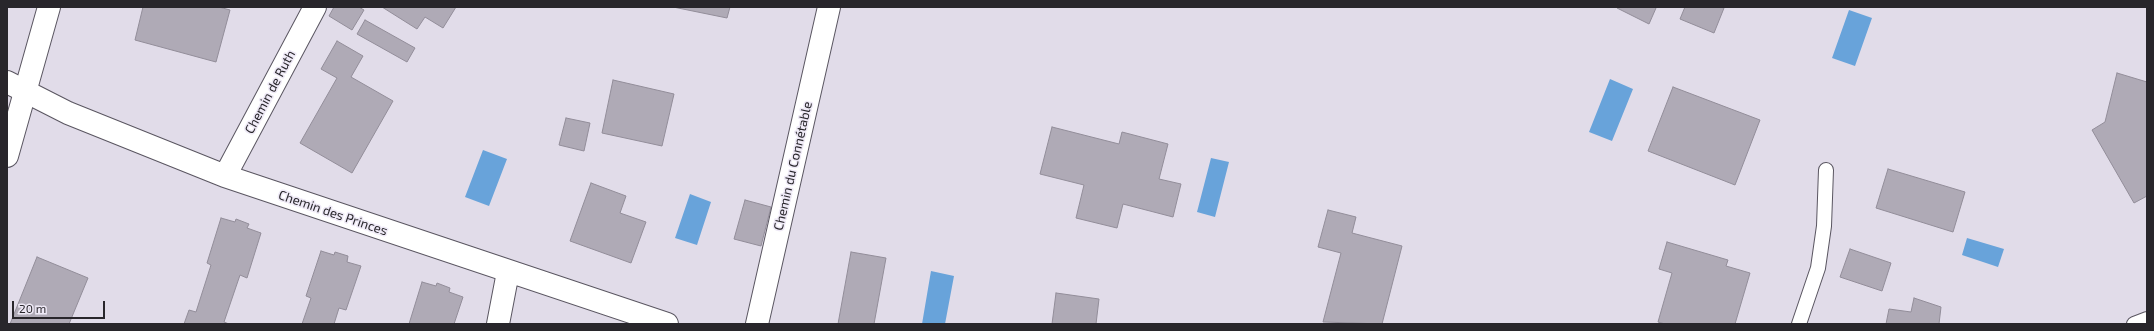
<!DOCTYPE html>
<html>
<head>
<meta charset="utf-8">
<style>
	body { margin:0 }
	#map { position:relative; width:2154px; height:331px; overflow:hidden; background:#e1dce9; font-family:"Exo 2",sans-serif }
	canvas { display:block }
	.frame { position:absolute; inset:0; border:8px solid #28262b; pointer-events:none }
	.scale { position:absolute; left:12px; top:301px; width:93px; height:18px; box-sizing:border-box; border:2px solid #28262b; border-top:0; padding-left:5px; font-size:12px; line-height:14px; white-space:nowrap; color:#28262b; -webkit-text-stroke:3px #eee9f6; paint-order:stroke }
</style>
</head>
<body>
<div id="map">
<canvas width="2154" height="331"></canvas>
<div class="frame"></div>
<div class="scale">20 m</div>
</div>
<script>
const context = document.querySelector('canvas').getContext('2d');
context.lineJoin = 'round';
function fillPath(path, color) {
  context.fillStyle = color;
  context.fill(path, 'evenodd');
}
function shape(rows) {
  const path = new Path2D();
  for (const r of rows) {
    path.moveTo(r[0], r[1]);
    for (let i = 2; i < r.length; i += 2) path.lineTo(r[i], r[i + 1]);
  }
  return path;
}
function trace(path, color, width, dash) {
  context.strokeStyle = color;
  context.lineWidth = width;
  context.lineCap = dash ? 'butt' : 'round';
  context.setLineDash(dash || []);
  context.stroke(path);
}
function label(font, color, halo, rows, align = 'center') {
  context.font = font + ' "Exo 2",sans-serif';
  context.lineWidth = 3;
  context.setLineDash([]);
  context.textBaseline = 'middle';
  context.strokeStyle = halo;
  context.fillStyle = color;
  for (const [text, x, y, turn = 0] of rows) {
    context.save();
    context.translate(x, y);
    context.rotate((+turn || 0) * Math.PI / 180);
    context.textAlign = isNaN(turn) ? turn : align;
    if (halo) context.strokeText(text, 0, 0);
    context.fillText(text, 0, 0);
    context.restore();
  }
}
const water = shape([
	[1849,10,1872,18,1855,66,1832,58],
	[1610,79,1633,89,1612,141,1589,132],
	[483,150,507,159,489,206,465,197],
	[1211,158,1229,162,1215,217,1197,212],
	[690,194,711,202,697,245,675,238],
	[1967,238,2004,249,1998,267,1962,255],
	[931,271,954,276,945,324,922,324]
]);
const building = shape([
	[143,7,219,7,230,10,216,62,135,40,143,7],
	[334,7,359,7,364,10,352,30,329,16,334,7],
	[382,7,456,7,443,28,425,17,417,29,382,7],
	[673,7,730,7,727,18,673,7],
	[1618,7,1654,7,1656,8,1649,24,1617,8,1618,7],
	[1685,7,1720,7,1724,8,1714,33,1680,19,1685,7],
	[365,20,415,48,407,62,357,34,365,20],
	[337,41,363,56,351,77,393,101,352,173,300,143,337,78,321,69,337,41],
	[2117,73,2147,82,2147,196,2134,203,2092,130,2105,122,2117,73],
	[613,80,674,94,662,146,602,133,613,80],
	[1673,87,1760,120,1735,185,1648,151,1673,87],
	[566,118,590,123,584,151,559,145,566,118],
	[1052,127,1119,144,1122,132,1168,144,1159,179,1181,184,1173,217,1123,204,1117,228,1076,218,1084,185,1040,174,1052,127],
	[1888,169,1965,192,1953,232,1876,208,1888,169],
	[591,183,626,196,620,213,646,222,631,263,570,241,591,183],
	[745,200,771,207,761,246,734,239,745,200],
	[1328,210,1356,217,1352,233,1402,246,1382,324,1323,322,1341,253,1318,247,1328,210],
	[221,218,235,222,236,219,249,224,247,228,261,233,247,278,240,275,224,322,229,324,184,324,189,310,196,312,211,265,207,263,221,218],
	[1667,242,1728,260,1726,266,1750,273,1735,324,1665,324,1658,322,1672,273,1659,269,1667,242],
	[1850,249,1891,263,1882,291,1840,277,1850,249],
	[321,251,334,255,335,252,348,256,347,262,361,266,346,310,339,308,334,324,302,324,311,298,306,296,321,251],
	[851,252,886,258,874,324,838,324,851,252],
	[37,257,88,278,69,324,10,324,37,257],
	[422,282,436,286,437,283,450,288,449,292,463,297,454,324,409,324,422,282],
	[1056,293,1099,299,1096,324,1052,324,1056,293],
	[1914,298,1941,307,1939,324,1886,324,1889,309,1911,312,1914,298]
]);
const lane = shape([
	[1799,324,1818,268,1824,226,1826,170],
	[2134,324,2147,319]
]);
const street = shape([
	[7,82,68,113,225,176,667,324],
	[225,176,315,7],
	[498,324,508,272],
	[757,324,829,7]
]);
const secondary = shape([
	[7,156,49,7]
]);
const streetNames = [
	["Chemin de Ruth",270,92,-62],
	["Chemin du Connétable",793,166,-77],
	["Chemin des Princes",333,213,19]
];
fillPath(water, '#68a3da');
fillPath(building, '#afaab6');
trace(building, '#928d99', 1);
trace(lane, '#5a5661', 16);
trace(street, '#5a5661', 24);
trace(secondary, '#5a5661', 24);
trace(lane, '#fff', 14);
trace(street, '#fff', 22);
trace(secondary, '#fff', 22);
label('13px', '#28262b', '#eee9f6', streetNames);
</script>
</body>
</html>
